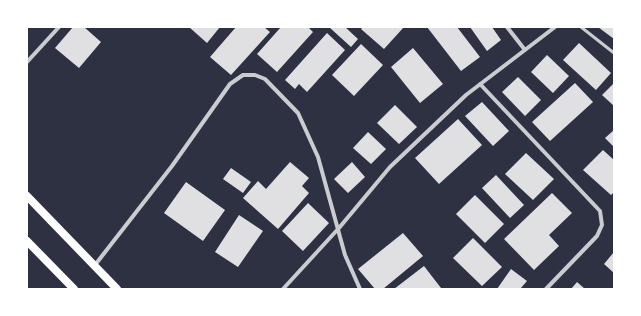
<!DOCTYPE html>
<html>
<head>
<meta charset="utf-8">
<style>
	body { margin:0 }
	#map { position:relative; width:641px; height:316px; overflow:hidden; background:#2d3142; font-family:"Source Serif 4",serif }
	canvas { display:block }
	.frame { position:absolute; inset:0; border:28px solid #fff; pointer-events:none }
</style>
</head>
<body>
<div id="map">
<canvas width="641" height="316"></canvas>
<div class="frame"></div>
</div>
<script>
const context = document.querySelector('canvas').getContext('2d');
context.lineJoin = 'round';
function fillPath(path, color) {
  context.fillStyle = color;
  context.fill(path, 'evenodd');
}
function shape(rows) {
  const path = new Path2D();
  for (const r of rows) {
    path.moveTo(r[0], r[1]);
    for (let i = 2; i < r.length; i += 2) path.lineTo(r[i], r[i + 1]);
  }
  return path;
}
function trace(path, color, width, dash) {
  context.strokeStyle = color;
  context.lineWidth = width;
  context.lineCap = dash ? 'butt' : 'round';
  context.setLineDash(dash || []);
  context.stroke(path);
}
const building = shape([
	[73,27,84,27,101,42,79,68,55,48],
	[189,27,220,27,207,43],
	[236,27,264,27,270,32,231,75,210,57],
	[281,27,308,27,313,32,277,72,257,54],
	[329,27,345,27,358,39,351,47],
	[363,27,404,27,384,49,361,29],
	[427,27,457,27,480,57,461,71],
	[470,27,492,27,501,40,487,51],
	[598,27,614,27,614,39],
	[327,33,345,50,307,92,299,84,295,89,285,80],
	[579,43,611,73,596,90,563,60],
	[361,44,383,65,354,96,332,75],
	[413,48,443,84,420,103,391,67],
	[547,55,569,76,553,93,531,72],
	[518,77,541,100,525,116,502,92],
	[575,83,593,102,550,141,532,122],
	[614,83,614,106,602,95],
	[482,102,509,131,493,146,465,116],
	[395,105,417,127,399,144,377,123],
	[458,119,482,145,439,184,415,158],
	[614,130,614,147,605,138],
	[368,132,386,149,371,164,353,148],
	[603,150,614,160,614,192,611,195,583,170],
	[526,153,554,179,533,200,505,174],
	[290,162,309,178,302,186,309,193,278,229,243,198,258,181,266,189],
	[352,162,365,177,348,193,334,179],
	[231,168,251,182,243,193,223,179],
	[496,175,524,205,510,218,482,188],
	[186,182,225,210,203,241,164,213],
	[552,193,572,213,549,235,559,246,534,270,504,239],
	[475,195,504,224,485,243,456,214],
	[308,203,329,223,303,251,282,231],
	[239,215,263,231,238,267,215,252],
	[403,233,423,256,383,289,375,289,358,269],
	[473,238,502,267,482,286,453,258],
	[614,252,614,273,604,264],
	[424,266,441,288,394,289],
	[511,269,527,281,520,289,497,289],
	[577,282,585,289,571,289]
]);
const service = shape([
	[581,27,614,53]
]);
const minor = shape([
	[507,27,525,50],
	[27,62,59,27],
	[480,84,600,211,602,225,597,236,546,289],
	[95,265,172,166,230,84,243,75,255,75,265,79,298,113,318,157,345,255,360,289],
	[283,289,339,228,390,167,466,95,555,27]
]);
const secondary = shape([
	[27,196,117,289],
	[27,241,74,289]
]);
fillPath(building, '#e0e0e3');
trace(service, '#caccd0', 3);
trace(minor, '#caccd0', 4);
trace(secondary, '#fff', 8);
</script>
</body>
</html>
